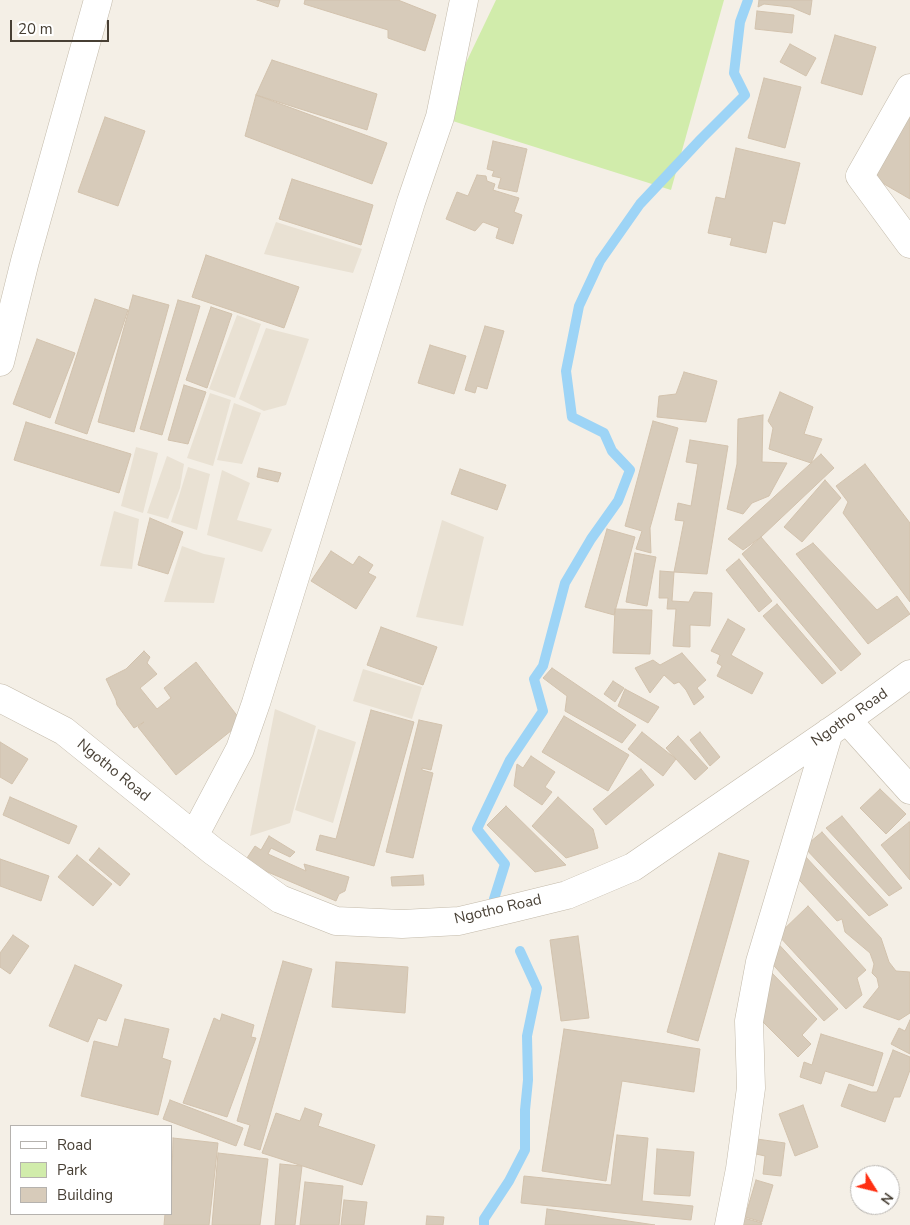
<!DOCTYPE html>
<html>
<head>
<meta charset="utf-8">
<style>
	body { margin:0 }
	#map { position:relative; width:910px; height:1225px; overflow:hidden; background:#f4efe6; font-family:"Nunito Sans",sans-serif }
	canvas { display:block }
	.legend { position:absolute; left:10px; top:1125px; width:162px; height:90px; box-sizing:border-box; background:#fff; border:1px solid #b5b2ae; margin:0; padding:6px 9px; list-style:none; font-size:15px; color:#473f34 }
	.legend li { display:flex; align-items:center; gap:10px; height:25px }
	.legend b { width:25px; border:1px solid #b5b2ae }
	.north { position:absolute; left:850px; top:1165px; width:50px; height:50px; box-sizing:border-box; background:#fff; border:1px solid #b5b2ae; border-radius:50%; rotate:126deg; font-size:14px; font-weight:700; line-height:20px; text-align:center; color:#473f34 }
	.north::after { content:''; display:block; margin:auto; width:18px; height:22px; background:#ff2f12; clip-path:polygon(50% 0,100% 100%,50% 72%,0 100%) }
	.scale { position:absolute; left:10px; top:20px; width:99px; height:22px; box-sizing:border-box; border:2px solid #473f34; border-top:0; padding-left:6px; font-size:15px; line-height:18px; white-space:nowrap; color:#473f34; -webkit-text-stroke:4px #fff; paint-order:stroke }
</style>
</head>
<body>
<div id="map">
<canvas width="910" height="1225"></canvas>
<ul class="legend">
<li><b style="height:6px;background:#fff"></b>Road</li>
<li><b style="height:14px;background:#d1ecab"></b>Park</li>
<li><b style="height:14px;background:#d7cbba"></b>Building</li>
</ul>
<div class="north">N</div>
<div class="scale">20 m</div>
</div>
<script>
const context = document.querySelector('canvas').getContext('2d');
context.lineJoin = 'round';
function fillPath(path, color) {
  context.fillStyle = color;
  context.fill(path, 'evenodd');
}
function shape(rows) {
  const path = new Path2D();
  for (const r of rows) {
    path.moveTo(r[0], r[1]);
    for (let i = 2; i < r.length; i += 2) path.lineTo(r[i], r[i + 1]);
  }
  return path;
}
function trace(path, color, width, dash) {
  context.strokeStyle = color;
  context.lineWidth = width;
  context.lineCap = dash ? 'butt' : 'round';
  context.setLineDash(dash || []);
  context.stroke(path);
}
function label(font, color, halo, rows, align = 'center') {
  context.font = font + ' "Nunito Sans",sans-serif';
  context.lineWidth = 4.5;
  context.setLineDash([]);
  context.textBaseline = 'middle';
  context.strokeStyle = halo;
  context.fillStyle = color;
  for (const [text, x, y, turn = 0] of rows) {
    context.save();
    context.translate(x, y);
    context.rotate((+turn || 0) * Math.PI / 180);
    context.textAlign = isNaN(turn) ? turn : align;
    if (halo) context.strokeText(text, 0, 0);
    context.fillText(text, 0, 0);
    context.restore();
  }
}
const residential = shape([
	[276,222,362,249,353,273,264,254],
	[237,315,261,324,235,398,209,389],
	[266,328,309,339,286,405,264,411,239,399],
	[210,393,231,400,213,466,187,458],
	[234,403,261,413,242,464,217,460],
	[136,447,158,453,143,513,121,506],
	[167,456,184,464,180,488,168,519,147,513],
	[188,467,210,474,197,530,171,522],
	[222,470,250,483,237,520,272,529,262,552,207,535],
	[114,511,139,519,132,569,100,566],
	[442,520,484,537,463,626,416,617],
	[182,546,204,554,225,558,214,603,164,602],
	[363,669,422,687,412,719,353,701],
	[275,709,316,726,290,823,250,836],
	[318,729,356,742,333,823,295,810]
]);
const green = shape([
	[496,0,724,0,671,190,440,117]
]);
const stream = shape([
	[494,899,505,864,477,829,510,760,543,711,534,679,543,666,565,583,591,539,618,501,630,470,612,451,604,433,572,417,566,371,579,306,600,261,640,204,701,139,745,95,734,73,740,22,748,0],
	[484,1225,484,1219,509,1181,525,1150,525,1110,528,1080,527,1036,537,988,520,951]
]);
const building = shape([
	[257,0,280,0,278,7,257,0],
	[305,0,398,0,436,15,425,51,388,38,388,30,304,4,305,0],
	[759,0,812,0,810,15,791,7,764,4,758,7,759,0],
	[757,11,794,15,792,33,755,29,757,11],
	[835,35,876,47,862,95,821,83,835,35],
	[790,44,816,58,806,76,780,62,790,44],
	[272,60,377,94,367,130,256,95,272,60],
	[764,78,801,87,785,148,748,138,764,78],
	[256,95,387,143,372,184,245,136,256,95],
	[910,111,910,199,872,177,910,111],
	[105,117,145,131,118,206,78,192,105,117],
	[493,141,527,149,517,192,498,188,501,178,492,176,494,171,487,169,493,141],
	[736,148,800,163,785,224,773,221,766,253,730,245,732,238,708,233,716,197,725,199,736,148],
	[477,175,486,176,487,181,495,184,493,190,519,198,514,212,522,215,513,244,496,238,499,228,483,222,475,231,446,219,457,192,468,196,477,175],
	[292,179,373,205,361,245,279,219,292,179],
	[206,255,299,287,284,328,192,297,206,255],
	[133,295,169,305,134,432,98,422,133,295],
	[95,299,128,310,87,434,55,423,95,299],
	[178,300,200,306,162,435,140,429,178,300],
	[211,307,232,314,207,388,186,380,211,307],
	[485,326,504,331,487,389,477,386,475,393,465,390,485,326],
	[37,339,75,353,50,418,13,404,37,339],
	[430,345,466,356,454,394,418,383,430,345],
	[684,372,717,381,706,422,657,417,659,396,676,394,684,372],
	[184,385,206,392,188,444,168,440,184,385],
	[780,392,813,407,804,434,822,439,811,463,769,449,773,428,768,421,780,392],
	[763,415,762,462,787,463,769,496,752,503,743,514,727,509,737,464,738,419,763,415],
	[653,421,678,428,650,528,651,553,636,549,642,531,625,526,653,421],
	[26,422,131,454,119,493,14,460,26,422],
	[690,440,728,446,707,574,674,572,684,521,675,520,678,503,691,506,698,464,686,462,690,440],
	[821,454,834,468,761,537,743,550,728,539,821,454],
	[865,464,910,523,910,602,843,513,848,502,836,486,865,464],
	[259,468,281,473,278,482,257,477,259,468],
	[460,469,506,485,497,510,451,494,460,469],
	[825,480,841,498,802,542,784,527,825,480],
	[150,518,183,532,168,574,138,565,150,518],
	[607,529,635,537,614,615,585,607,607,529],
	[761,537,861,654,841,671,742,554,761,537],
	[813,543,877,610,897,596,910,614,868,644,796,554,813,543],
	[331,551,353,565,359,556,373,565,368,573,376,577,356,609,311,581,331,551],
	[635,553,656,557,647,606,626,602,635,553],
	[739,559,772,601,759,612,726,570,739,559],
	[660,571,674,572,672,601,689,602,694,592,712,593,710,626,690,625,690,647,673,646,676,609,667,609,668,598,659,598,660,571],
	[777,604,836,673,822,684,763,616,777,604],
	[615,609,652,610,650,654,613,653,615,609],
	[728,619,745,629,731,655,763,673,752,694,717,676,722,666,717,663,720,655,711,651,728,619],
	[381,627,437,647,423,685,367,665,381,627],
	[144,651,150,657,147,663,157,674,140,688,157,709,171,698,164,688,196,662,242,722,176,775,138,727,144,722,134,728,117,705,116,700,106,679,126,669,144,651],
	[682,653,706,680,697,688,704,697,694,705,686,690,679,682,674,684,664,675,650,693,635,668,653,660,660,665,682,653],
	[552,668,636,725,622,743,565,711,567,696,543,678,552,668],
	[613,681,624,688,615,702,604,694,613,681],
	[625,689,659,707,648,723,618,706,625,689],
	[371,710,414,722,374,866,316,850,320,835,336,839,371,710],
	[564,716,629,755,608,791,542,752,564,716],
	[419,720,442,725,431,770,422,768,422,770,433,773,413,858,386,852,419,720],
	[642,732,676,759,663,776,628,749,642,732],
	[700,732,720,757,710,766,690,740,700,732],
	[678,736,708,768,695,780,666,748,678,736],
	[0,742,28,759,12,784,0,777,0,742],
	[531,756,555,772,545,787,552,792,542,805,514,786,517,764,523,768,531,756],
	[641,769,654,785,606,825,593,809,641,769],
	[880,789,906,814,886,834,860,808,880,789],
	[10,797,77,826,69,844,3,815,10,797],
	[558,797,593,829,598,848,566,858,532,826,558,797],
	[506,806,566,865,535,872,487,825,506,806],
	[842,816,902,888,889,896,826,828,842,816],
	[909,822,910,822,910,880,881,845,909,822],
	[822,832,888,905,869,916,804,847,822,832],
	[269,836,295,852,290,857,271,848,268,854,306,871,304,864,349,877,345,891,339,894,336,901,263,870,258,873,243,864,255,846,261,850,269,836],
	[99,848,130,874,120,886,89,860,99,848],
	[719,853,749,861,698,1041,667,1032,719,853],
	[77,855,112,884,93,906,58,877,77,855],
	[804,855,881,938,889,962,896,971,910,972,910,1013,899,1020,863,1007,879,987,877,978,872,973,874,964,870,953,845,932,842,919,837,921,789,869,804,855],
	[0,859,49,876,41,901,0,886,0,859],
	[423,875,424,885,392,886,391,877,423,875],
	[808,906,866,970,857,978,862,995,846,1009,778,935,808,906],
	[13,935,29,946,10,974,0,967,0,953,13,935],
	[578,936,589,1018,561,1021,550,940,578,936],
	[773,938,838,1009,824,1021,766,957,773,938],
	[283,961,312,969,260,1150,244,1145,250,1125,237,1121,283,961],
	[336,962,408,967,405,1013,332,1007,336,962],
	[75,965,122,985,106,1021,98,1018,88,1042,49,1026,75,965],
	[768,969,817,1019,802,1035,811,1044,798,1057,759,1018,768,969],
	[222,1014,254,1025,251,1037,256,1038,227,1117,183,1103,214,1018,220,1021,222,1014],
	[125,1019,169,1029,162,1058,171,1061,158,1115,81,1096,94,1041,118,1047,125,1019],
	[910,1020,910,1054,891,1044,899,1028,905,1031,910,1020],
	[564,1029,700,1049,694,1092,622,1081,606,1181,542,1171,564,1029],
	[821,1034,883,1053,873,1086,825,1071,821,1084,800,1077,804,1062,812,1065,821,1034],
	[893,1050,910,1057,910,1070,900,1097,894,1097,885,1122,841,1106,849,1084,871,1092,877,1092,893,1050],
	[170,1100,243,1128,236,1146,163,1119,170,1100],
	[803,1105,818,1147,795,1156,779,1114,803,1105],
	[305,1108,322,1114,318,1126,375,1145,362,1185,262,1153,276,1113,300,1121,305,1108],
	[617,1135,648,1138,642,1201,693,1206,691,1220,521,1203,524,1176,611,1185,617,1135],
	[173,1138,218,1143,209,1225,164,1225,165,1214,171,1214,173,1138],
	[757,1139,785,1143,781,1176,763,1174,765,1156,756,1154,757,1139],
	[657,1149,694,1152,690,1196,654,1194,657,1149],
	[218,1153,268,1159,260,1225,212,1225,218,1153],
	[280,1164,302,1166,295,1225,275,1225,280,1164],
	[756,1180,773,1185,762,1222,745,1217,756,1180],
	[305,1182,343,1186,339,1225,300,1225,305,1182],
	[344,1200,367,1202,364,1225,341,1225,344,1200],
	[547,1209,655,1225,545,1225,547,1209],
	[427,1216,444,1217,443,1225,426,1225,427,1216],
	[744,1218,762,1223,761,1225,743,1225,744,1218]
]);
const minor = shape([
	[910,88,860,176,910,244],
	[0,362,25,261,98,0],
	[0,698,64,731,213,851,280,899,336,921,402,924,459,921,514,908,567,895,633,867,847,720,910,674],
	[847,720,910,790],
	[194,836,240,749,256,703,411,202,440,117,464,0],
	[729,1225,740,1169,751,1088,749,1021,760,962,829,732]
]);
const streetNames = [
	["Ngotho Road",850,718,-35],
	["Ngotho Road",113,771,39],
	["Ngotho Road",498,910,-13]
];
fillPath(residential, '#e9e1d3');
fillPath(green, '#d1ecab');
trace(stream, '#9dd4f6', 10);
fillPath(building, '#d7cbba');
trace(building, '#d2c2ad', 1);
trace(minor, '#c3baaa', 29);
trace(minor, '#fff', 28);
label('15px', '#473f34', '#fff', streetNames);
</script>
</body>
</html>
